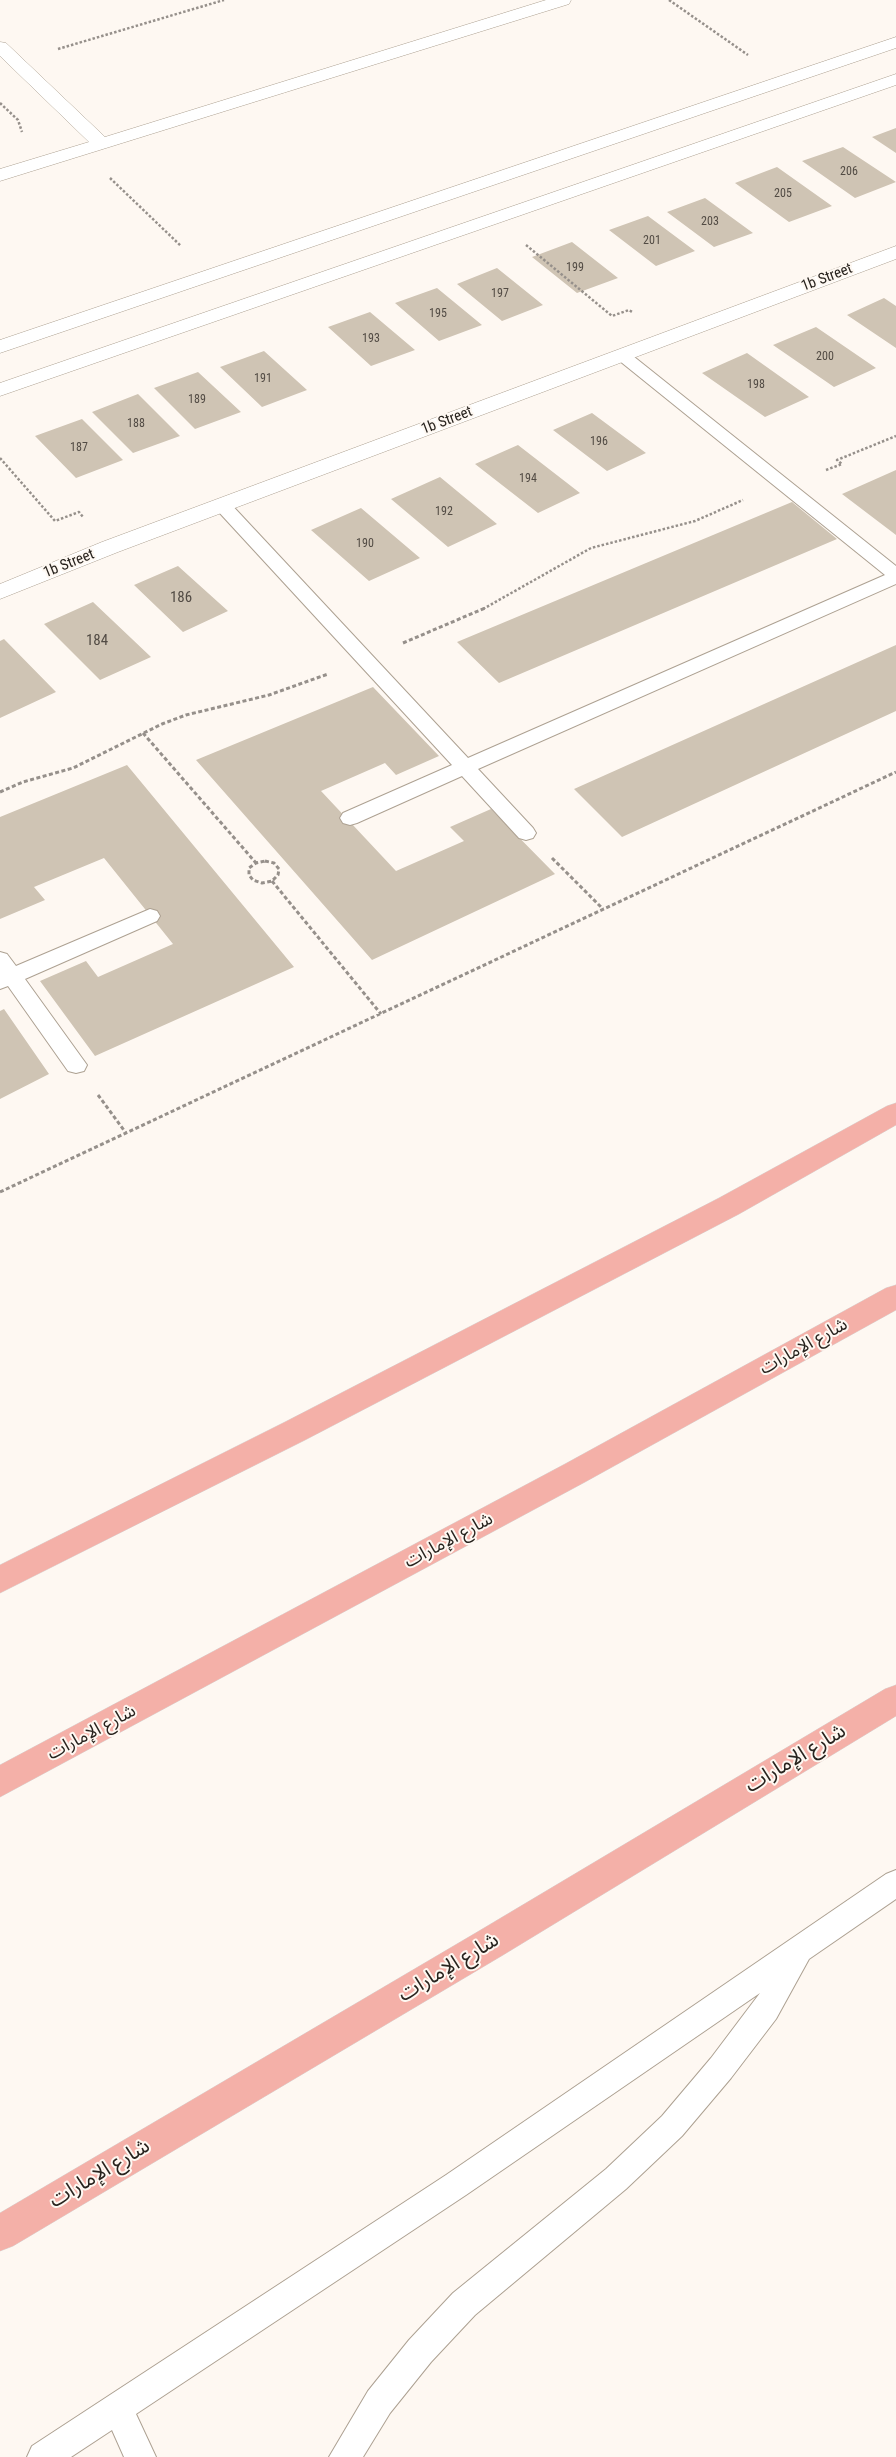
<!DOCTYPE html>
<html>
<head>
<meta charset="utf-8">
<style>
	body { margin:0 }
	canvas { display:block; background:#fef8f2 }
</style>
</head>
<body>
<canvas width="896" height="2457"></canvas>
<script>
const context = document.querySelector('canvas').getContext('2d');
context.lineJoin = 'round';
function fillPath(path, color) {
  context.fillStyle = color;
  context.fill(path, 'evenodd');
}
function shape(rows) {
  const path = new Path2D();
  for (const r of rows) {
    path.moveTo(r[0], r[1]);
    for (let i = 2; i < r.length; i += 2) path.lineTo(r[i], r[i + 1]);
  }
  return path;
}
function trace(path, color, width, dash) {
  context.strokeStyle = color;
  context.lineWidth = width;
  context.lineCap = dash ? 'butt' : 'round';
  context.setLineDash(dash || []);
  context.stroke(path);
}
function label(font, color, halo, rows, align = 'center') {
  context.font = font + ' "Roboto Condensed","Noto Sans Arabic",sans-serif';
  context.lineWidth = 4;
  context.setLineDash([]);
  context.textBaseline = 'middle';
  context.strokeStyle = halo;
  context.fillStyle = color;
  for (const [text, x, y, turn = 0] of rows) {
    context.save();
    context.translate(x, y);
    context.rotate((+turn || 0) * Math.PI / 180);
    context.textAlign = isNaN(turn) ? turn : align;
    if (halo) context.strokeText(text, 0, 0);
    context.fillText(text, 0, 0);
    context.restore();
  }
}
const building = shape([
	[896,128,896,153,872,137],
	[843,147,896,182,855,198,802,161],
	[777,167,832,206,789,222,735,183],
	[705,198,753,233,714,247,667,212],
	[648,216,695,251,656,266,609,230],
	[572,242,618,278,577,293,532,257],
	[497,268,543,305,502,321,457,284],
	[437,288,482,325,439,341,395,303],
	[884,298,896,306,896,348,847,315],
	[370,312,415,350,371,366,328,327],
	[816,327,876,368,834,387,773,345],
	[264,351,307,390,262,407,220,367],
	[747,353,809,397,765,417,702,373],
	[198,372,241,412,195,429,154,388],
	[138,394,180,436,133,453,92,412],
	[592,413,646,453,607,471,553,430],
	[82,419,123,460,76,478,35,436],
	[518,445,580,493,538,513,475,464],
	[896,470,896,535,842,494],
	[440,477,497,524,448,547,391,499],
	[792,502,837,539,499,683,457,642],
	[361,508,420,558,369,581,311,530],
	[178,566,228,611,183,632,134,585],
	[93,602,151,657,100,680,44,624],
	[4,639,56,692,0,718,0,641],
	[896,645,896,711,622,837,574,789],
	[373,687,439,756,396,775,385,763,321,791,396,871,464,841,450,827,491,809,555,874,372,960,196,760],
	[127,765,294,967,95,1056,40,981,86,961,98,977,173,944,104,858,34,887,45,900,0,919,0,817],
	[4,1009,49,1074,0,1099,0,1011]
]);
const pathFar1 = shape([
	[669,0,748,55],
	[58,49,224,0],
	[0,103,18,120,22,132],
	[110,178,181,246],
	[526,245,612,316,629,310,632,312],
	[0,458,55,521,79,512,83,517],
	[826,470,842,464,837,460,896,436],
	[483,609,591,548,695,521,743,500]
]);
const path = shape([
	[403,643,485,608],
	[143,733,256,863],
	[0,792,23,782,73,768,162,724,186,715,269,695,328,674],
	[552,858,603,909],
	[265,861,274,863,279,869,278,875,272,881,262,883,253,880,249,875,249,868,256,863,265,861],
	[272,881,381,1014],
	[98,1095,126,1133],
	[0,1192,896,772]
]);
const service = shape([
	[622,350,628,352,896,566,896,584,478,769,533,828,536,833,533,838,526,840,519,838,462,776,357,823,350,825,343,823,340,818,343,813,452,765,216,509,213,505,216,501,228,501,468,758,885,575,616,358,614,355,616,352,622,350],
	[150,909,157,911,160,916,157,921,25,979,87,1065,84,1071,76,1073,68,1071,8,986,0,989,0,952,7,954,16,966,150,909],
	[896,1870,896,1899,809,1959,776,2019,731,2078,682,2136,626,2189,475,2315,431,2362,390,2413,363,2457,329,2457,368,2391,409,2340,453,2293,606,2169,662,2116,711,2058,760,1993,466,2195,136,2414,156,2457,124,2457,112,2430,71,2457,27,2457,32,2446,446,2175,886,1874,896,1870]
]);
const minor = shape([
	[546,0,571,0,569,4,0,181,0,169,89,142,0,56,0,42,6,43,105,137,546,0],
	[896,246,896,259,118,552,0,599,0,584,102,542,896,246]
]);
const tertiary = shape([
	[896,37,896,48,0,353,0,340,896,37],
	[896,74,896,85,0,396,0,383,896,74]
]);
const motorway = shape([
	[896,1103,896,1125,739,1214,305,1440,0,1593,0,1565,285,1422,719,1198,887,1106,896,1103],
	[896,1285,896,1310,585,1482,0,1797,0,1765,565,1464,886,1288,896,1285],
	[896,1685,896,1716,503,1955,13,2246,0,2251,0,2213,479,1931,885,1689,896,1685]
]);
const farNumbernames = [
	["206",849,172],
	["205",783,194],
	["203",710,222],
	["201",652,241],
	["199",575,268],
	["197",500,294],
	["195",438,314],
	["193",371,339],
	["200",825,357],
	["191",263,379],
	["198",756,385],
	["189",197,400],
	["188",136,424],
	["196",599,442],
	["187",79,448],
	["194",528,479],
	["192",444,512],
	["190",365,544]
];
const farStreetnames = [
	["1b Street",827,278,-21],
	["1b Street",447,421,-21],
	["1b Street",69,564,-22]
];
const numberNames = [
	["186",181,598],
	["184",97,641]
];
const streetNames = [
	["شارع الإمارات",804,1347,-29],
	["شارع الإمارات",449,1541,-28],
	["شارع الإمارات",92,1733,-28]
];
const nearStreetnames = [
	["شارع الإمارات",796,1759,-31],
	["شارع الإمارات",449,1968,-31],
	["شارع الإمارات",100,2174,-31]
];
fillPath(building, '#cfc4b4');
trace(service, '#ada192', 2);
trace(minor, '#ada192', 1);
trace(tertiary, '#ada192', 1);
trace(motorway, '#d8d7d6', 1);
trace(pathFar1, '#96908b', 2.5, [2.5, 2]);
trace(path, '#96908b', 3, [4, 2.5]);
fillPath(service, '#fff');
fillPath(minor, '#fff');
fillPath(tertiary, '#fff');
fillPath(motorway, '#f4b0a8');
label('12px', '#524b44', null, farNumbernames);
label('15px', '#28231e', '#fef8f2', farStreetnames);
label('15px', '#524b44', null, numberNames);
label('18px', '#28231e', '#fef8f2', streetNames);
label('21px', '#28231e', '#fef8f2', nearStreetnames);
</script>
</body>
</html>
